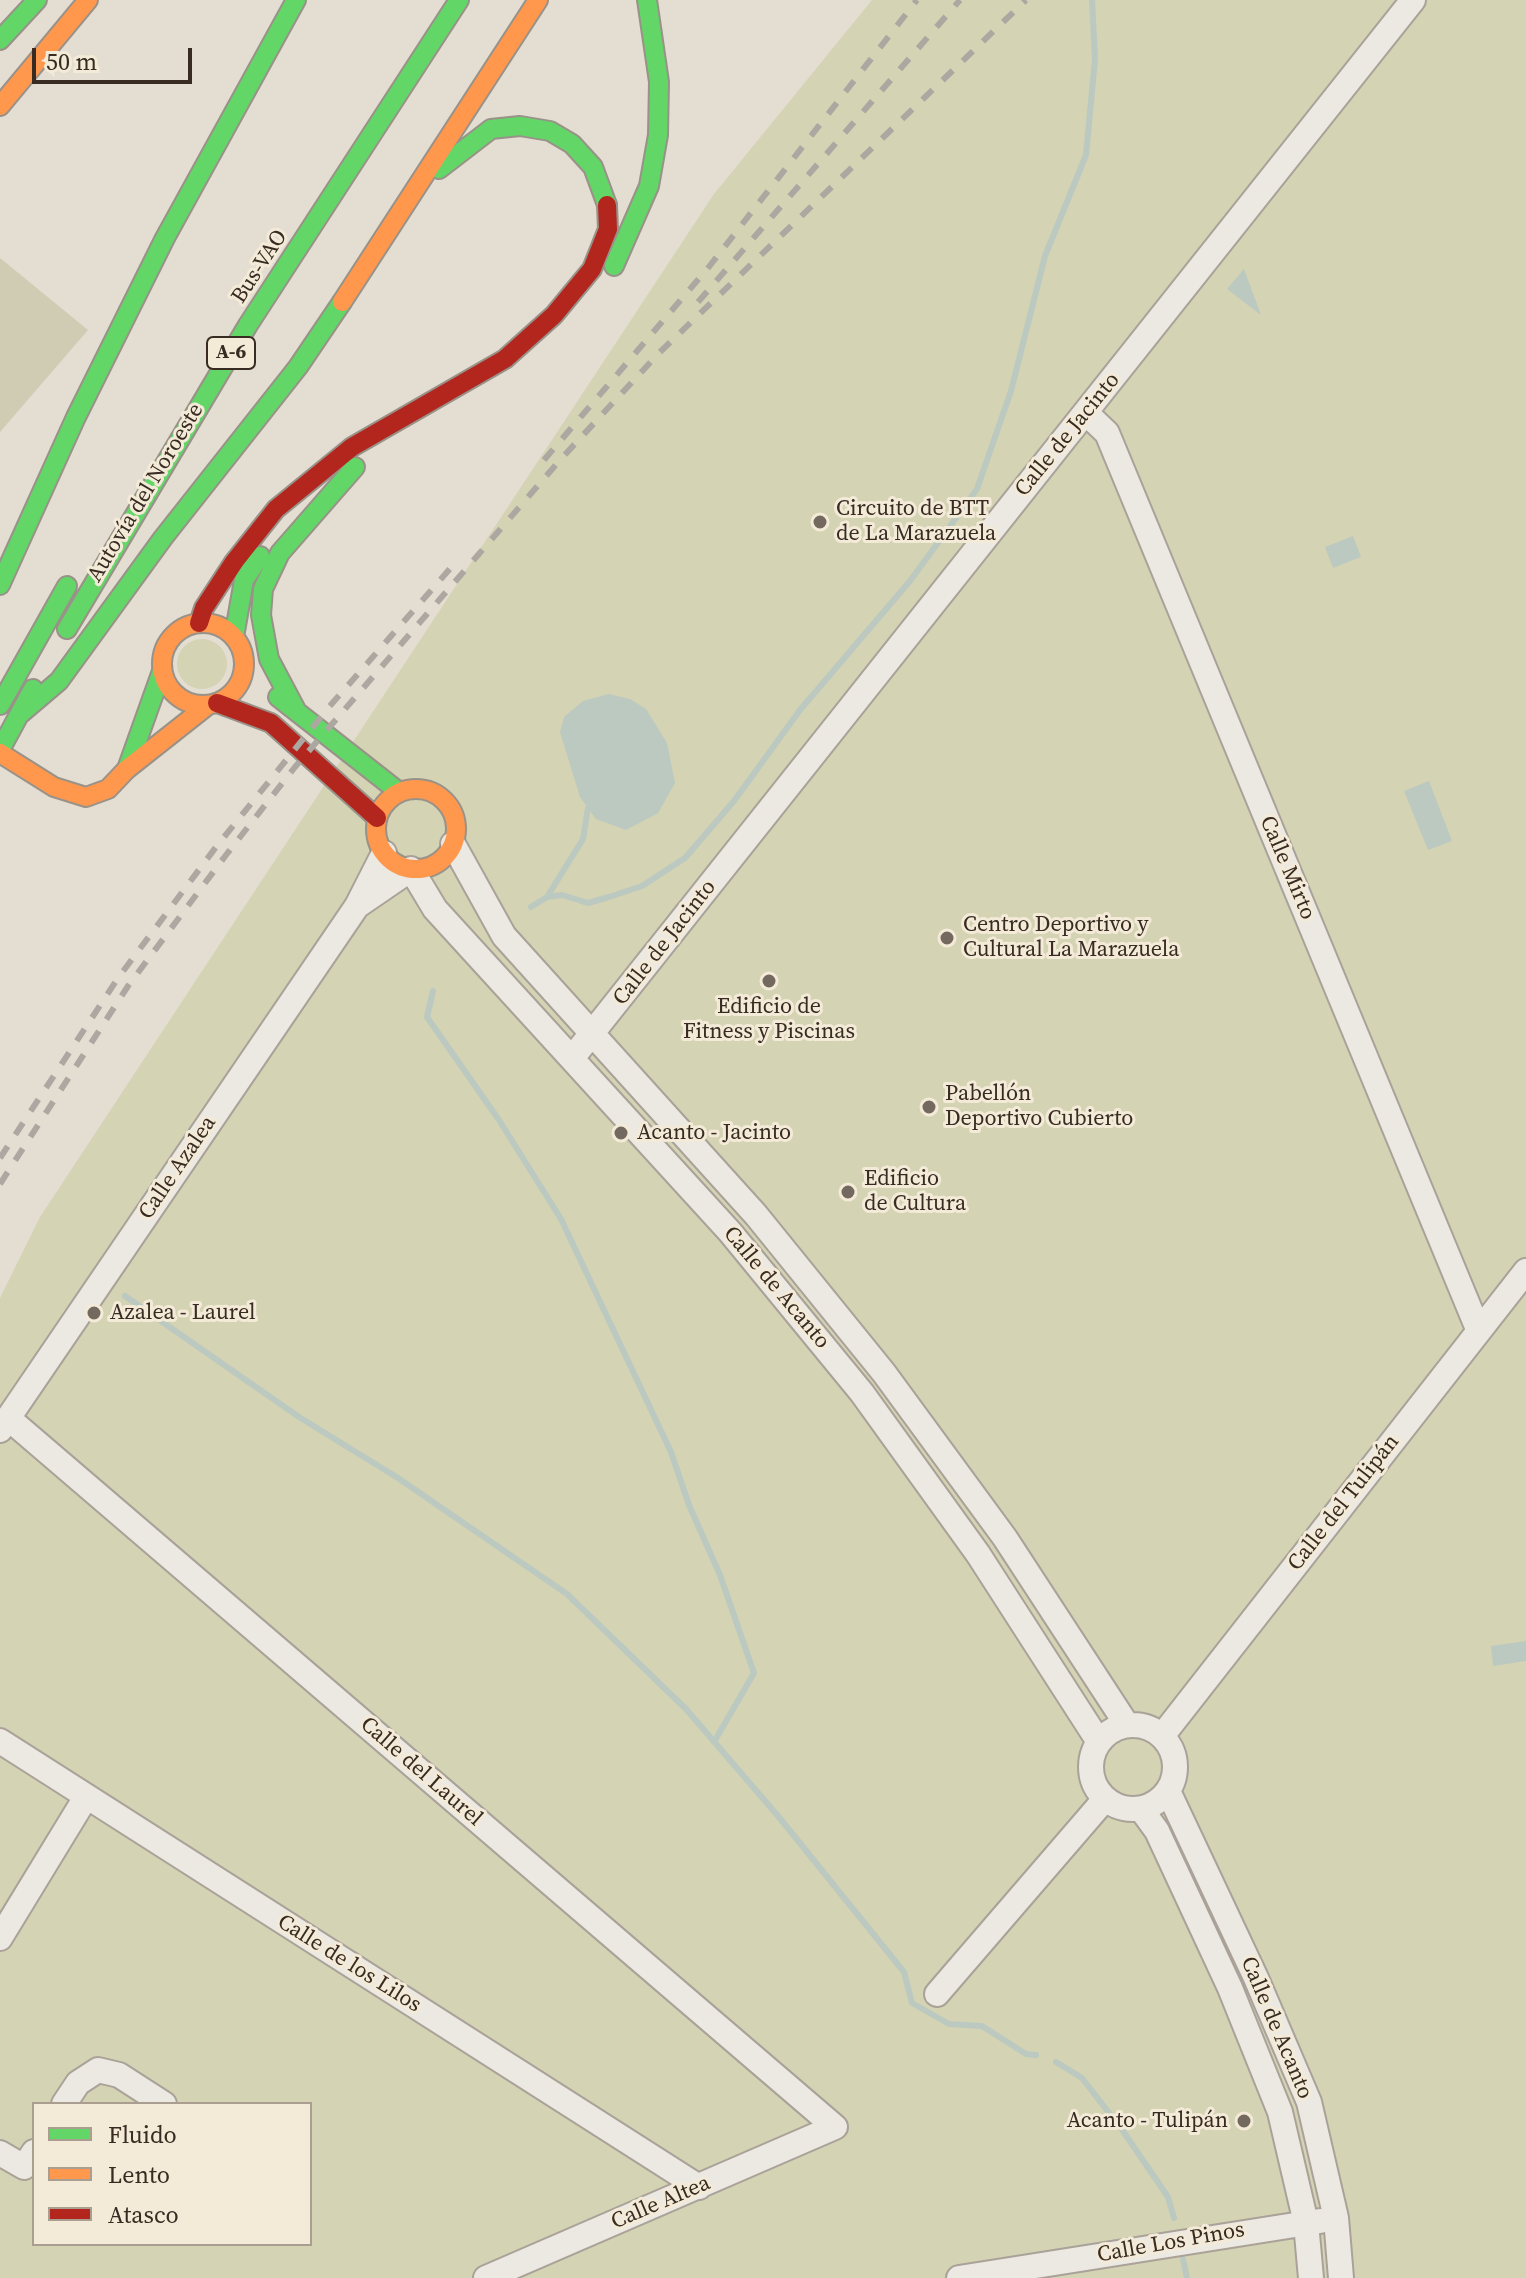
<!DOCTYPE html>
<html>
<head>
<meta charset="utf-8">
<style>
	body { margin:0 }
	#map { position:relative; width:1526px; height:2278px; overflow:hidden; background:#e4ddd1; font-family:"Source Serif 4",serif }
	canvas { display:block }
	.legend { position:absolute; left:32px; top:2102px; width:280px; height:144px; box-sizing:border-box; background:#f4ead8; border:2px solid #a99e8f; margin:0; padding:10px 14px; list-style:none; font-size:24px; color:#382b21 }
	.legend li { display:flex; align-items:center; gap:16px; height:40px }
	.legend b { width:40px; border:2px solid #a99e8f }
	.scale { position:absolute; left:32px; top:48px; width:160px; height:36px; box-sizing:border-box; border:4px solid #382b21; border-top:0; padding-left:10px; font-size:24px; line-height:28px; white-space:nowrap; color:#382b21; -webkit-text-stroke:6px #f4ead8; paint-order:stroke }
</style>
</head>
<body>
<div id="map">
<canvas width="1526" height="2278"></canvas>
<ul class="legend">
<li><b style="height:10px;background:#63d668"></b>Fluido</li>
<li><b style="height:10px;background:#ff974d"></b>Lento</li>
<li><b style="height:10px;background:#b3261e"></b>Atasco</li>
</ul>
<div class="scale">50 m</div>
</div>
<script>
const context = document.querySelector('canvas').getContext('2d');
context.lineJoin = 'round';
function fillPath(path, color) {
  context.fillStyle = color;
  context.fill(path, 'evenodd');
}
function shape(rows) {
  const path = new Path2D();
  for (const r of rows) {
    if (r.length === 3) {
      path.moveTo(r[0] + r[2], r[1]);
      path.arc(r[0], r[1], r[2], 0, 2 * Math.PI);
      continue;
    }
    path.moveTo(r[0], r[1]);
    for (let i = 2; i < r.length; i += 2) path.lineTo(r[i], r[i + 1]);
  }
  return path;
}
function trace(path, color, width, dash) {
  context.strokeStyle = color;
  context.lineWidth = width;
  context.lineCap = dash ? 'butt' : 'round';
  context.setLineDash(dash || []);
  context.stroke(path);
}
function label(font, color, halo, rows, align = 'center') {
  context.font = font + ' "Source Serif 4",serif';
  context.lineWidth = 6;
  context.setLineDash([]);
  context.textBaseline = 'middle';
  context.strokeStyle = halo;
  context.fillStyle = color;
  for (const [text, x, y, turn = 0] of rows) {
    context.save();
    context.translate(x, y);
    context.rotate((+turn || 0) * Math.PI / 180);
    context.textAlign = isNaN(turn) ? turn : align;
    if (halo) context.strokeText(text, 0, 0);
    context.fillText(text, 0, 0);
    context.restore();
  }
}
const green = shape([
	[872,0,1526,0,1526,2278,0,2278,0,1298,40,1217,714,194],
	[34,2104,310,2104,310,2244,34,2244],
	[202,664,25]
]);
const cemetery = shape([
	[0,258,88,330,0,432]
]);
const water = shape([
	[1244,269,1261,315,1227,289],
	[1353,536,1361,557,1333,568,1325,547],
	[609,694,630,699,646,709,667,743,675,783,658,813,626,830,596,819,580,797,560,732,564,717,583,701],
	[1429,781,1452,841,1428,850,1404,791],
	[1526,1641,1526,1661,1493,1666,1491,1646]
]);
const stream = shape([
	[547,897,583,839,588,808],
	[531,907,547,897,562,895,588,903,609,897,642,886,685,858,734,801,800,710,910,581,977,489,1011,391,1045,256,1086,155,1095,59,1092,0],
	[433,991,427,1017,499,1120,561,1219,671,1452,689,1505,720,1575,754,1673,714,1742],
	[125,1296,299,1417,398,1478,567,1594,686,1709,778,1816,904,1972,912,2003,949,2024,982,2026,1026,2054,1036,2055],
	[1056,2062,1082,2078,1123,2131,1168,2197,1174,2218],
	[1183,2259,1187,2278]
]);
const street = shape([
	[1086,413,1107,433,1478,1329],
	[453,844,504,936,756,1215,884,1373,1005,1538,1127,1725],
	[357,906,411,869,435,909,730,1232,862,1393,978,1554,1099,1742],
	[573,1057,1413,0],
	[8,1418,835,2127,486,2278],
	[0,1430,357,906,384,853],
	[1133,1767,42],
	[1162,1736,1526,1271],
	[0,1741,699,2187],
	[1168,1791,1256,1978,1309,2102,1336,2218,1341,2278],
	[1141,1809,1157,1831,1230,1988,1280,2112,1306,2223,1311,2278],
	[0,1938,86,1797],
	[937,1994,1105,1799],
	[64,2104,78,2083,98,2070,119,2075,164,2104],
	[0,2153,24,2167,34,2152],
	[959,2278,1320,2221]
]);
const fast = shape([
	[0,40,37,0],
	[439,169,491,129,520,126,550,131,572,144,593,167,607,205],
	[614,266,649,186,658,135,659,82,647,0],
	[0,585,76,417,165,238,296,0],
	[67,629,248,325,459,0],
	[234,637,244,580,260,556],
	[278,697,399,792],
	[0,705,67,586],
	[296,710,269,659,261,615,263,589,280,553,355,467],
	[19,715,59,681,163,538,298,367,342,302],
	[0,750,33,689],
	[127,769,162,671]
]);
const slow = shape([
	[0,106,88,0],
	[342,302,538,0],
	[203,664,41],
	[0,753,54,787,86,797,108,789,127,769,208,705],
	[416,829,40]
]);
const jam = shape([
	[199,623,204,608,234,562,276,509,352,447,505,359,554,315,592,269,608,229,607,205],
	[217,703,271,723,377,818]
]);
const rail = shape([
	[698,302,960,0],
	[544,460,708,268,917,0],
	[0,1158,118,978,216,847,329,707,455,563],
	[0,1184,128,986,226,855,295,767,560,460,659,353,1026,0]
]);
const markers = [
	[820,522,8,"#74695f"],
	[947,938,8,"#74695f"],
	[769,981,8,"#74695f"],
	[929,1107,8,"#74695f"],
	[621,1133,8,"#74695f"],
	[848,1192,8,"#74695f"],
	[94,1313,8,"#74695f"],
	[1244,2121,8,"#74695f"]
];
const shields = [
	[231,353,48]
];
const shieldNames = [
	["A-6",231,353]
];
const streetNames = [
	["Bus-VAO",260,267,-57],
	["Calle de Jacinto",1068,435,-51],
	["Autovía del Noroeste",146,493,-59],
	["Calle Mirto",1287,868,67],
	["Calle de Jacinto",665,943,-52],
	["Calle Azalea",178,1168,-56],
	["Calle de Acanto",776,1288,50],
	["Calle del Tulipán",1344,1503,-52],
	["Calle del Laurel",421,1772,41],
	["Calle de los Lilos",349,1964,32],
	["Calle de Acanto",1276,2028,67],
	["Calle Altea",661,2203,-23],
	["Calle Los Pinos",1171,2243,-10]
];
const poiNames = [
	["Circuito de BTT",836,509],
	["de La Marazuela",836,534],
	["Centro Deportivo y",963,925],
	["Cultural La Marazuela",963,950],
	["Edificio de",769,1007,"center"],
	["Fitness y Piscinas",769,1032,"center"],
	["Pabellón",945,1094],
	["Deportivo Cubierto",945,1119],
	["Acanto - Jacinto",637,1133],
	["Edificio",864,1179],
	["de Cultura",864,1204],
	["Azalea - Laurel",110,1313],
	["Acanto - Tulipán",1228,2121,"right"]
];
fillPath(green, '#d4d3b4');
fillPath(cemetery, '#cfccb3');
fillPath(water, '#bbc9c0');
trace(stream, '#bbc9c0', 6);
trace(street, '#aaa299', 28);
trace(fast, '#999289', 22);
trace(slow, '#999289', 22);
trace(jam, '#999289', 22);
trace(street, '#ece9e2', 24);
trace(fast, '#63d668', 18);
trace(slow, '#ff974d', 18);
trace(jam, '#b3261e', 18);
trace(rail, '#ada7a1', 6, [14, 14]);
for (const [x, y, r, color] of markers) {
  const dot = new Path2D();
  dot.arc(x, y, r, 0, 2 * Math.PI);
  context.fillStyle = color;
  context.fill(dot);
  trace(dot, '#f4ead8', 3);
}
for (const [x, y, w] of shields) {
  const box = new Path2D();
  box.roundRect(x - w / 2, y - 16, w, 32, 6);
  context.fillStyle = '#f4ead8';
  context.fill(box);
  trace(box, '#382b21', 2);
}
label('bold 20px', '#382b21', null, shieldNames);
label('22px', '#382b21', '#f4ead8', streetNames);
label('22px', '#382b21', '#f4ead8', poiNames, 'left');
</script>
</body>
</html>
